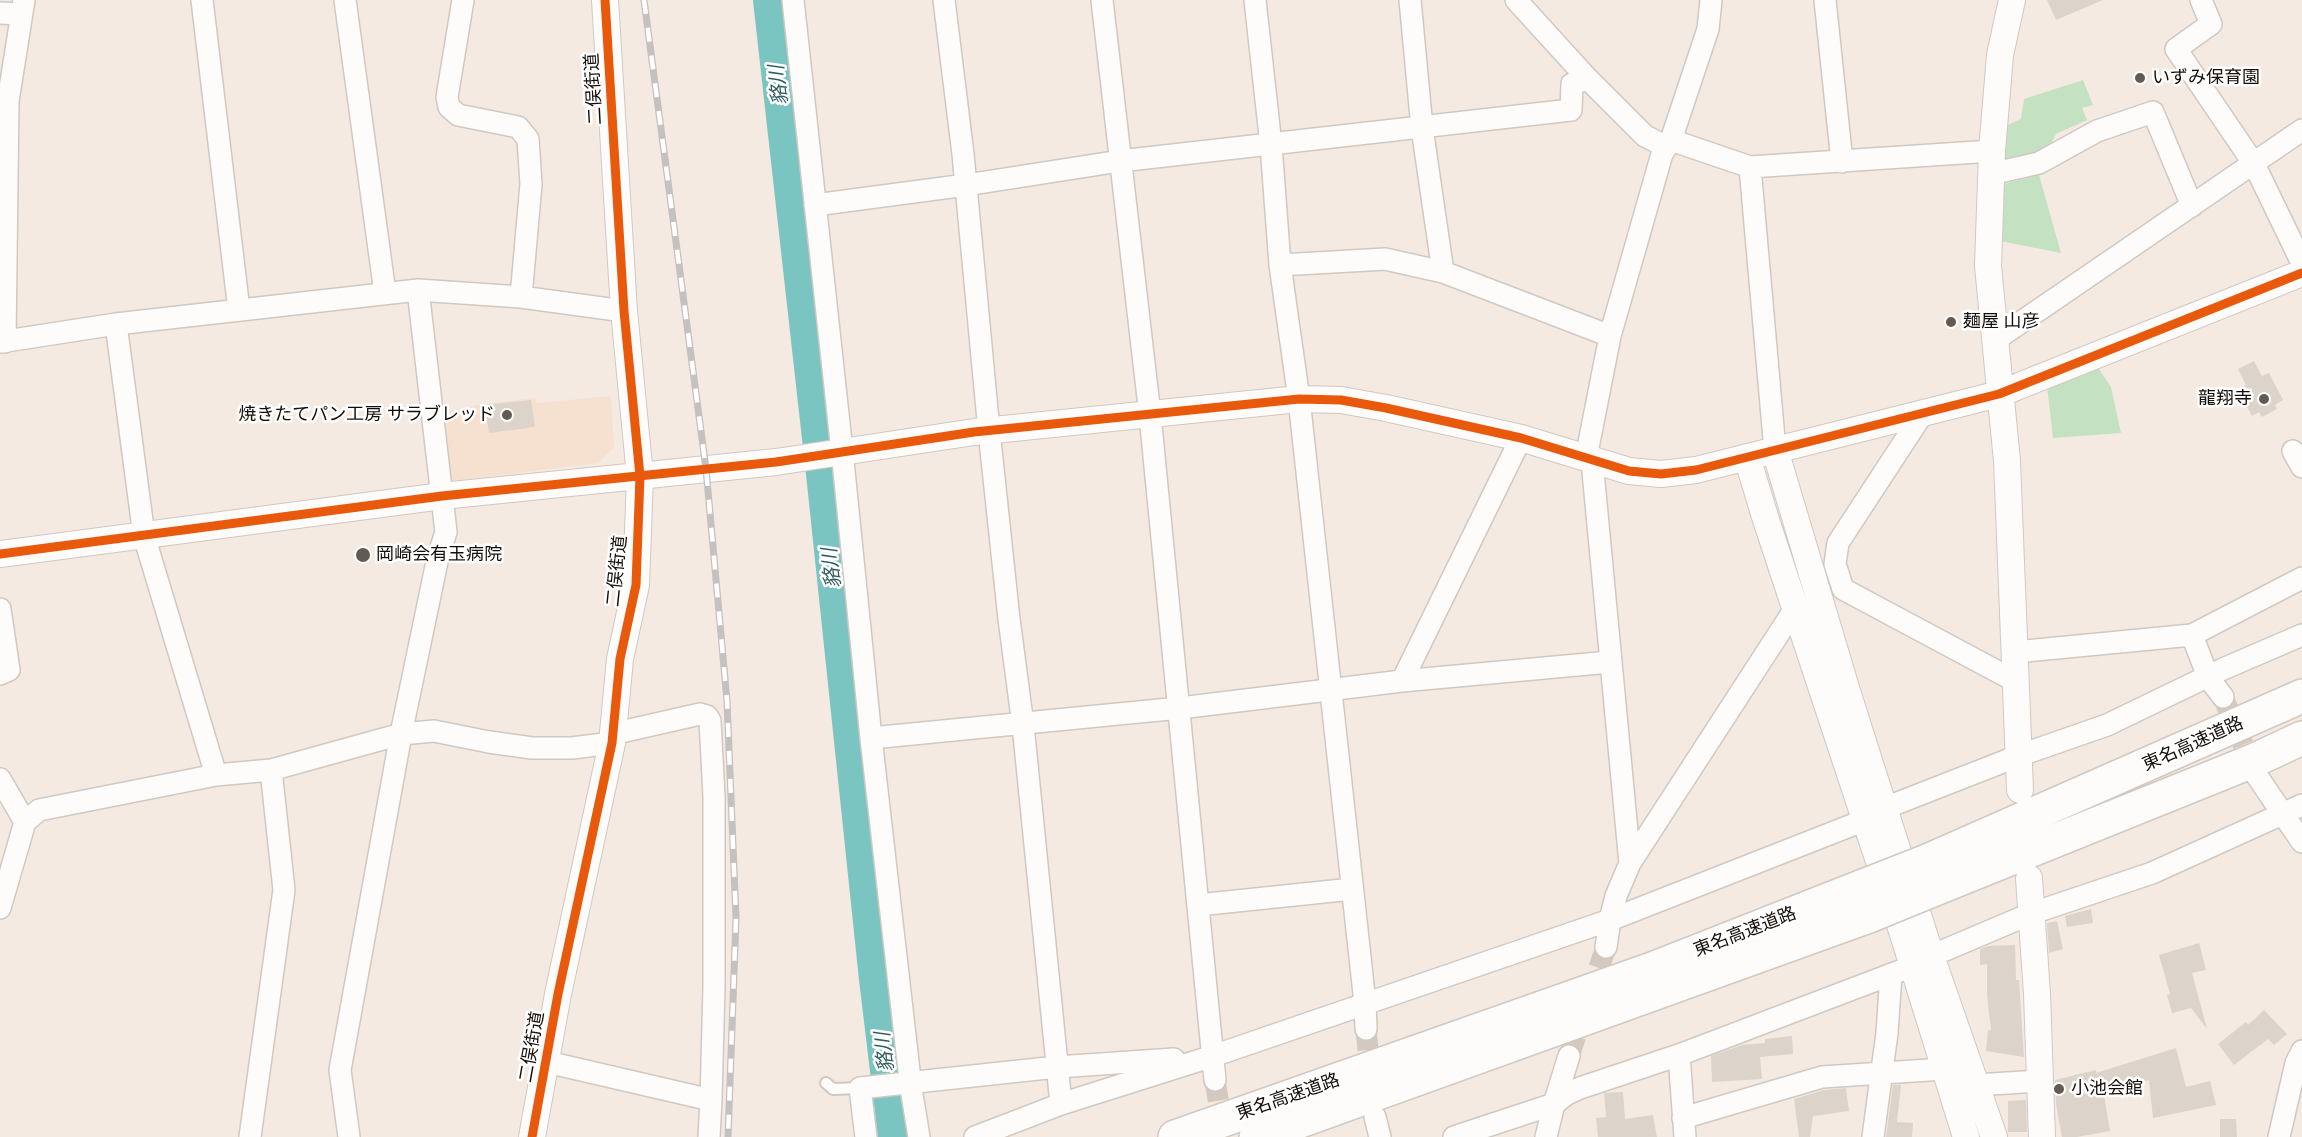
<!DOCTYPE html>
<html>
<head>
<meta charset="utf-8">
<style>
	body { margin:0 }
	canvas { display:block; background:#f4eae2 }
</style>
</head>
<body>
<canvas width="2302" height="1137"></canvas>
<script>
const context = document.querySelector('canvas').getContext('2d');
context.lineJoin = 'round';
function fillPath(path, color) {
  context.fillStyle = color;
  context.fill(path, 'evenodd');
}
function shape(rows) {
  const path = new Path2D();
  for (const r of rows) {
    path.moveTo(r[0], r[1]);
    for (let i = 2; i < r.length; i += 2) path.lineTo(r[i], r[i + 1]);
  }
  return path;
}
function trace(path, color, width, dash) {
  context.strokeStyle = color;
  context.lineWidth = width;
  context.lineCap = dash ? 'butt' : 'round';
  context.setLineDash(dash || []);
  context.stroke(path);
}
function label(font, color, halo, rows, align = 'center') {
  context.font = font + ' Montserrat,"Noto Sans JP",sans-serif';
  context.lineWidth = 5;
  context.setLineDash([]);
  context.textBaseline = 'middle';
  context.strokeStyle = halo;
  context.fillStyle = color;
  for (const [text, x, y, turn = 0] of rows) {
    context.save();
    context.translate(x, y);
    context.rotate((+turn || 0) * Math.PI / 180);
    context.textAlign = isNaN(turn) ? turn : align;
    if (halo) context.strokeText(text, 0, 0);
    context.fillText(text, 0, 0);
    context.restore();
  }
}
const built = shape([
	[611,396,614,447,598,463,453,481,446,475,440,413,483,404,535,398,536,403]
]);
const green = shape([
	[2083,80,2093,105,2082,108,2087,120,2056,134,2046,154,2011,161,2001,161,2005,126,2021,119,2024,99],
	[2039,175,2061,253,2000,241,2004,184],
	[2097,366,2111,387,2121,433,2053,438,2047,386]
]);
const river = shape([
	[769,0,823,483,875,979,894,1137]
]);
const building = shape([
	[2047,0,2103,0,2056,20],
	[2254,361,2262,376,2269,373,2283,400,2275,405,2277,409,2262,417,2259,412,2252,416,2237,389,2246,385,2238,369],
	[531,400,535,427,489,433,485,405],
	[2091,909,2093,923,2067,927,2065,916],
	[2057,921,2063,949,2049,953,2047,923],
	[2199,943,2206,970,2192,973,2207,1029,2191,1008,2172,1013,2167,995,2170,994,2159,955],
	[2015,945,2016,980,2019,980,2024,1057,1986,1051,1988,1030,1991,1030,1987,995,1987,964,1980,965,1980,949,1988,946],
	[2264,1010,2287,1034,2274,1045,2268,1039,2234,1065,2218,1044,2246,1022,2248,1025],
	[1792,1036,1793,1054,1760,1057,1762,1079,1712,1082,1711,1056,1742,1045,1765,1043,1765,1039],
	[2176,1048,2186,1087,2210,1081,2216,1105,2153,1118,2149,1080,2104,1095,2110,1131,2077,1137,2062,1137,2056,1104,2055,1080,2096,1070,2096,1073],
	[1893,1085,1901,1085,1897,1122,1913,1123,1912,1137,1886,1137],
	[1846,1088,1849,1111,1813,1116,1810,1137,1799,1137,1794,1099,1824,1090],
	[1623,1092,1625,1119,1653,1115,1657,1137,1598,1137,1596,1118,1606,1117,1604,1093],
	[2026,1100,2027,1132,2008,1132,2008,1101],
	[2220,1119,2236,1119,2237,1137,2220,1137]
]);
const minorTunnel = shape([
	[2223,697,2255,773],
	[1366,1029,1371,1080],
	[1569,1056,1606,947],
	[1215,1080,1223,1130]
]);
const service = shape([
	[826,1083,833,1089,860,1088]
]);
const minor = shape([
	[202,0,239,310],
	[345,0,385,293],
	[463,0,447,97,449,107,458,115,518,127,528,139,531,184,521,297],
	[793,0,842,451,871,738,911,1088,919,1137],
	[944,0,963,154,989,431,1009,619,1023,725,1061,1104],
	[1102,0,1150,415,1215,1080],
	[1255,0,1271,145,1280,265,1299,399,1365,1003,1366,1029],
	[1410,0,1422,128,1443,272],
	[1516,0,1588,79,1645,136,1667,147],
	[1825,0,1842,162],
	[2201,0,2211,24,2176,49,2254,164,2302,263],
	[0,13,21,14],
	[1671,140,1750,167,1992,151],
	[1750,167,1775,450],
	[1991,174,2039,163,2097,131,2153,112,2192,206],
	[815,205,966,185,1120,161,1571,110,1572,84,1588,79],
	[1280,265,1385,259,1443,272,1610,336],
	[116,324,144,536,216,775],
	[1995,340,2302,130],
	[0,342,116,324,418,290,521,297,624,311],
	[5,342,8,101,24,0],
	[1923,413,1838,543,1835,564,1843,589,2017,682],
	[2293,451,2302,467],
	[1586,458,1610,336,1662,154,1671,140,1708,29,1711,0],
	[1592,461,1630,863],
	[0,609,9,670,0,674],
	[2192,635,2208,677,2223,697],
	[2015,652,2192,635,2302,578],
	[1402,681,1521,438],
	[612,734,700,714,707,716,710,721,714,796,714,987,711,1100],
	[871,738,1180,708,1402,681,1610,662],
	[2257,776,2302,842],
	[0,779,25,822],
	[1885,808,2018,756,2107,725,2223,669,2302,635],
	[1198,905,1352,889],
	[0,908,25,822,39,810,216,775,271,770,401,734,434,731,489,742,532,748,572,748,612,743],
	[1606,947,1610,920,1616,896,1630,863,1796,607],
	[1931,956,2030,914,2152,873,2302,805],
	[1679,1055,1685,1137],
	[547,1062,711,1100,709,1137],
	[1976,1085,2039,1081],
	[1375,1117,1380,1137],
	[1683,1118,1822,1077,1944,1069],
	[250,1137,284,890,271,770],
	[349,1137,340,1070,401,734,438,557,446,532,418,290],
	[866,1137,860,1088,1057,1067,1174,1059],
	[975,1137,1061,1104,1213,1056,1610,920,1865,820],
	[1454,1137,1554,1104,1567,1094,1580,1088,1679,1055,1913,966],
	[1546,1137,1554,1104,1569,1056],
	[1873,1137,1887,1033,1891,974],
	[2279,1137,2296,1063,2302,1051]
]);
const tertiary = shape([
	[2012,0,2000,55,1992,151,1988,266,2007,461,2020,790],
	[1775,450,1846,688,1931,956,1994,1137],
	[1747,457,1766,520,1903,934,1966,1137],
	[0,554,442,496,776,462,974,432,1299,399,1341,400,1386,408,1521,438,1629,471,1661,474,1696,470,1999,394,2302,273],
	[2029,878,2037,994,2042,1137],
	[532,1137,558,994,612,743,620,659,636,585,640,476,624,311,605,0]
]);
const motorway = shape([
	[1927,861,2302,696],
	[1935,889,2255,760,2302,738],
	[1175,1137,1652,969,1863,886],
	[1256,1137,1869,916]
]);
const rail = shape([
	[644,0,706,469,727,701,736,918,728,1137]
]);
const motorwayBridge = shape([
	[1863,886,1927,861],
	[1869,916,1935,889]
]);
const cycleway = shape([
	[0,554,442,496,776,462,974,432,1299,399,1341,400,1386,408,1521,438,1629,471,1661,474,1696,470,1999,394,2302,273],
	[532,1137,558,994,612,743,620,659,636,585,640,476,624,311,605,0]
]);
const markers = [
	[2140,78,6,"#635a54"],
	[1951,322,6,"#635a54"],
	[2264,399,6,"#635a54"],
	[507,415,6,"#635a54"],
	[363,555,8,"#635a54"],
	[2059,1089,6,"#635a54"]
];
const poiNames = [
	["いずみ保育園",2152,78],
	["麺屋 山彦",1963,322],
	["龍翔寺",2252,399,"right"],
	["焼きたてパン工房 サラブレッド",495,415,"right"],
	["岡崎会有玉病院",376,555],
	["小池会館",2071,1089]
];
const streetNames = [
	["二俣街道",594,89,-93],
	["二俣街道",617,571,-84],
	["東名高速道路",2193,744,-24],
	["東名高速道路",1745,932,-21],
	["二俣街道",532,1047,-80],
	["東名高速道路",1288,1097,-19]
];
const waterNames = [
	["貉川",779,85,-96],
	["貉川",832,568,-96],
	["貉川",885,1052,-96]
];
fillPath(built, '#f6e1d0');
fillPath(green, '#c4e2c2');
trace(river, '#7ac5c2', 32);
fillPath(building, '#dcd3cb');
trace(minorTunnel, '#d3c9c1', 21, [21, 10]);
trace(service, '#d1c8c1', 14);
trace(minor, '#d1c8c1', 24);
trace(tertiary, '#d1c8c1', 28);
trace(motorway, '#d1c8c1', 36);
trace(service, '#fdfcfb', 10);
trace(minor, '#fdfcfb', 21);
trace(tertiary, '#fdfcfb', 26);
trace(motorway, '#fdfcfb', 33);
trace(rail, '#c4c1bf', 7);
trace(rail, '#fff', 4.5, [14]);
trace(motorwayBridge, '#d1c8c1', 36, []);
trace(motorwayBridge, '#fdfcfb', 33);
trace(cycleway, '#e8590c', 9);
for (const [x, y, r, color] of markers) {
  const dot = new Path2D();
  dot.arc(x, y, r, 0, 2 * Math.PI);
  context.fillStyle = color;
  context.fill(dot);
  trace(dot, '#fff', 2);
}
label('18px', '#150d07', '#fff', poiNames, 'left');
label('18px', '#150d07', '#fff', streetNames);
label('italic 20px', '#2f5e5e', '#fff', waterNames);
</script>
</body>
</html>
